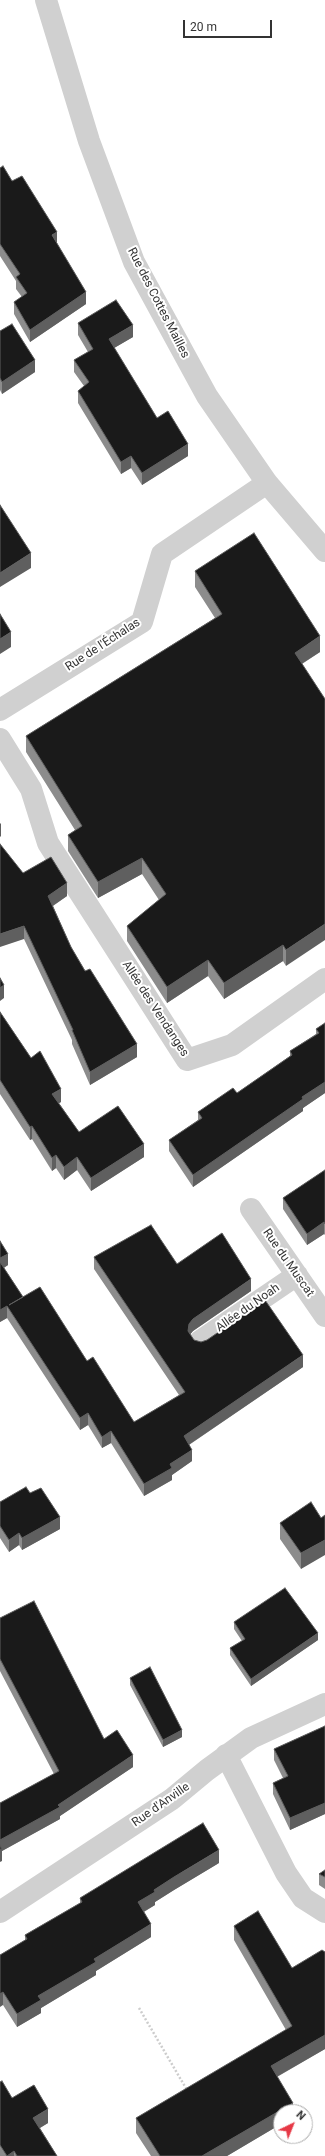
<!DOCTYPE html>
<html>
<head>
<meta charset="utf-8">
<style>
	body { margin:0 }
	#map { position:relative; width:325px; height:2156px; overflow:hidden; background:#fff; font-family:Roboto,sans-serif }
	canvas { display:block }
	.north { position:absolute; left:273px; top:2104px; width:40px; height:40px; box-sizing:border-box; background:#fff; border:1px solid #adadad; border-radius:50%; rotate:43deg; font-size:11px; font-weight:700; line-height:16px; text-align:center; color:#333 }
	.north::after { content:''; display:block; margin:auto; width:14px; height:18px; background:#e63946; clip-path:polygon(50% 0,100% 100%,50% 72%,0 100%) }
	.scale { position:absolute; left:183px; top:20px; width:89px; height:18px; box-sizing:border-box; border:2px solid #333; border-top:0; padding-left:5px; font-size:12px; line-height:14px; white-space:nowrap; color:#333; -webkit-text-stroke:3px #fff; paint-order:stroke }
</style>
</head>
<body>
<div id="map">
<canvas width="325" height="2156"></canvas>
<div class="north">N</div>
<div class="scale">20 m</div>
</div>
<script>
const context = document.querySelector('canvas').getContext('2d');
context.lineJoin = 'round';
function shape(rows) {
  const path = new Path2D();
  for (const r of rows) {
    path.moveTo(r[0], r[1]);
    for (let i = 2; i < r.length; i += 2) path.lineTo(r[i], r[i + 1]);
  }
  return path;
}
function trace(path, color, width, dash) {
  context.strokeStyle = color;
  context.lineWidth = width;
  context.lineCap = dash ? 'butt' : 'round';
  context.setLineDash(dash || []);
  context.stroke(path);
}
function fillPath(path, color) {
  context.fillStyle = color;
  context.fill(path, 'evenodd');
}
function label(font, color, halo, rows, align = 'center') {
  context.font = font + ' Roboto,sans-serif';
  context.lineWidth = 4;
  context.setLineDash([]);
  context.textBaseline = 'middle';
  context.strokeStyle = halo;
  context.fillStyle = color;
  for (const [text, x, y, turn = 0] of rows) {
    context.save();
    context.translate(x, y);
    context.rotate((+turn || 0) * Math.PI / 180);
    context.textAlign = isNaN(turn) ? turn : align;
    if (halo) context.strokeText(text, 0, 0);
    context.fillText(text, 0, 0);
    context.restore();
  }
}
const path = shape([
	[139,2008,187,2090]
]);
const minor = shape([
	[46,0,89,141,134,262,207,396,267,483,325,551],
	[0,710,142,622,162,554,267,483],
	[0,739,31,789,48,843,187,1060,232,1045,325,979],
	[251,1209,325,1316],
	[200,1341,297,1275],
	[226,1755,286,1873,303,1898,325,1912],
	[0,1912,172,1799,207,1770,251,1738,325,1704]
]);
const wall = shape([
	[0,168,12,181,57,243,86,304,30,342,14,314,14,302,22,297,16,289,16,281,0,256],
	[78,323,133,337,114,348,157,418,188,456,142,485,131,468,121,474,78,403,78,391,84,386,74,372,74,360,88,352,78,335],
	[0,331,35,372,2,394,0,390],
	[195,571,320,652,302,664,286,966,283,961,224,999,208,976,167,1003,127,941,127,926,159,900,142,874,98,898,68,851,68,835,75,830,26,752,26,736,215,618,195,587],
	[23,873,67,896,53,906,71,947,137,1057,90,1085,72,1044,72,1040,24,939],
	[0,1012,61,1102,59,1103,79,1132,144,1157,91,1191,77,1170,64,1180,56,1168,52,1171,32,1139,30,1140,0,1094],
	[325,1023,325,1093,303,1108,303,1111,193,1187,169,1151,169,1140,198,1120,198,1112,237,1093,290,1056,290,1051,316,1034,316,1029],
	[325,1170,325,1235,324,1234,307,1245,283,1209,283,1198],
	[0,1241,8,1265,4,1268,23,1297,87,1361,134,1422,179,1395,94,1269,94,1257,177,1264,251,1291,193,1331,190,1334,194,1340,303,1367,189,1445,192,1461,172,1475,172,1480,144,1496,111,1443,102,1448,88,1425,80,1430,7,1318,0,1322],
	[30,1493,60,1529,22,1550,19,1545,9,1552,0,1538,0,1502],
	[321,1518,301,1569,280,1539,280,1523],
	[0,1618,104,1739,133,1767,60,1816,60,1819,2,1851,2,1861,0,1803,54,1774,0,1671],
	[234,1622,318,1640,251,1686,230,1655,230,1648,242,1641,234,1629],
	[130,1678,182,1737,163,1747,130,1685],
	[325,1726,325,1814,290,1830,273,1794,273,1783,283,1778,274,1760,274,1749],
	[219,1863,174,1890,155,1902,155,1905,144,1912,151,1937,96,1971,96,1975,41,2008,41,2013,17,2027,3,2005,0,1955,25,1940,25,1935,80,1903,80,1898],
	[325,1870,325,1889,319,1885,319,1874],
	[234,1926,292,1968,325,1952,325,2049,277,2077,293,2112,281,2112,281,2124,227,2156,151,2156,136,2133,136,2118,286,2030,234,1940],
	[0,2082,12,2098,48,2123,40,2128,57,2156,0,2156]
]);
const shadedWall = shape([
	[57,232,57,244,52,235],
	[86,292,86,304,30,342,30,330],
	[133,325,133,337,109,351,109,339],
	[35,360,35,372,2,394,2,382],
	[188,444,188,456,142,485,142,473],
	[131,456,131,468,121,474,121,462],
	[31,553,31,568,0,587,0,573],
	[11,632,11,647,0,654,0,639],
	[320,636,320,652,295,668,295,653],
	[1,823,1,836,0,837,0,824],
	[142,858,142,874,98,898,98,882],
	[67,883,67,896,48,909,48,896],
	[325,924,325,940,286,966,286,950],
	[24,926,24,939,0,947,0,934],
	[283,945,283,961,224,999,224,983],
	[208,960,208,976,167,1003,167,987],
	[4,985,4,998,0,1001,0,988],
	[137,1044,137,1057,90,1085,90,1072],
	[325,1082,325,1093,303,1108,303,1111,193,1187,193,1175,302,1097],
	[61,1089,61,1102,52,1107,52,1094],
	[32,1126,32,1139,30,1140,30,1127],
	[144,1144,144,1157,91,1191,91,1178],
	[56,1155,56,1168,52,1171,52,1158],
	[77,1157,77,1170,64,1180,64,1167],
	[324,1222,324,1234,307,1245,307,1234],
	[8,1254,8,1265,0,1270,0,1258],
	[251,1279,251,1291,193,1331,189,1336,188,1331,189,1324,193,1319],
	[7,1306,7,1318,0,1322,0,1310],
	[303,1355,303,1367,184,1448,184,1436],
	[88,1413,88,1425,80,1430,80,1418],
	[111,1431,111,1443,102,1448,102,1437],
	[192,1450,192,1461,172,1475,172,1480,144,1496,144,1484,170,1464],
	[60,1517,60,1529,22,1550,22,1538],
	[19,1533,19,1545,9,1552,9,1540],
	[325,1540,325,1555,301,1569,301,1553],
	[318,1633,318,1640,251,1686,251,1679],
	[182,1730,182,1737,163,1747,163,1740],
	[133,1755,133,1767,60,1816,60,1819,2,1851,2,1861,0,1862,0,1840,58,1805],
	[325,1803,325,1814,290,1830,290,1818],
	[219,1850,219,1863,174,1890,155,1902,155,1905,138,1915,138,1902,154,1890,174,1877],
	[151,1924,151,1937,96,1971,96,1975,41,2008,41,2013,17,2027,17,2014,38,1996,94,1959],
	[3,1992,3,2005,0,2007,0,1994],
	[325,2035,325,2049,271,2080,271,2066],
	[293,2103,293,2112,281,2112,281,2124,227,2156,202,2156],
	[48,2109,48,2123,33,2132,33,2118],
	[14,2151,14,2156,7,2156]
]);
const building = shape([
	[3,166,12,181,22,176,57,232,52,235,86,292,30,330,14,302,27,293,16,277,20,274,0,244,0,168,3,166],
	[116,300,133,325,109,339,157,418,168,411,188,444,142,473,131,456,121,462,78,391,89,382,74,360,93,349,78,323,116,300],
	[12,324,35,360,2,382,0,378,0,331,12,324],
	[0,505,31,553,0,573,0,505],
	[254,533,320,636,295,653,325,699,325,924,286,950,283,945,224,983,208,960,167,987,127,926,166,894,142,858,98,882,68,835,82,826,26,736,222,614,195,571,254,533],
	[0,614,11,632,0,639,0,614],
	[0,844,23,873,51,857,67,883,48,896,71,947,85,971,90,969,137,1044,90,1072,72,1030,73,1030,24,926,0,934,0,844],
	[0,978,4,985,0,988,0,978],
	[0,1012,31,1058,40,1051,61,1089,52,1094,79,1132,118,1106,144,1144,91,1178,77,1157,64,1167,56,1155,52,1158,32,1126,30,1127,0,1080,0,1012],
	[325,1023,325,1082,302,1097,303,1099,193,1175,169,1140,202,1118,198,1112,233,1088,237,1093,292,1055,290,1051,319,1033,316,1029,325,1023],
	[325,1170,325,1224,324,1222,307,1234,283,1198,325,1170],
	[151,1225,177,1264,222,1233,251,1279,193,1319,189,1324,188,1331,194,1340,201,1342,207,1340,265,1300,303,1355,184,1436,192,1450,170,1464,172,1468,144,1484,111,1431,102,1437,88,1413,80,1418,7,1306,0,1310,0,1262,23,1297,9,1305,40,1287,87,1361,93,1357,134,1422,185,1392,94,1257,151,1225],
	[0,1241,8,1254,0,1258,0,1241],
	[26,1487,30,1493,41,1488,60,1517,22,1538,19,1533,9,1540,0,1526,0,1502,26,1487],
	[311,1502,321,1518,325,1515,325,1540,301,1553,280,1523,311,1502],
	[285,1588,318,1633,251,1679,230,1648,245,1639,234,1622,285,1588],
	[34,1601,104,1739,117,1730,133,1755,58,1805,60,1807,0,1840,0,1803,59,1771,0,1659,0,1618,34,1601],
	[150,1667,182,1730,163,1740,130,1678,150,1667],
	[325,1726,325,1803,290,1818,273,1783,288,1776,274,1749,325,1726],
	[203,1823,219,1850,174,1877,154,1890,155,1892,138,1902,151,1924,94,1959,96,1962,38,1996,41,2000,17,2014,3,1992,0,1994,0,1955,27,1939,25,1935,82,1902,80,1898,203,1823],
	[0,1845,2,1849,0,1850,0,1845],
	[325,1870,325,1877,319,1874,325,1870],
	[258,1911,292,1968,322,1950,325,1952,325,2035,271,2066,293,2103,202,2156,160,2156,136,2118,292,2026,234,1926,258,1911],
	[2,2081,12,2098,34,2085,48,2109,33,2118,57,2156,17,2156,14,2151,7,2156,0,2145,0,2082,2,2081]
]);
const streetNames = [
	["Rue des Cottes Mailles",158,303,63],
	["Rue de l'Échalas",103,645,-33],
	["Allée des Vendanges",155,1009,57],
	["Rue du Muscat",288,1263,55],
	["Allée du Noah",248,1308,-35],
	["Rue d'Anville",161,1805,-35]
];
trace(path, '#cdcdcd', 2.5, [2, 2]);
trace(minor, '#d0d0d0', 22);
fillPath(wall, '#8c8c8c');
fillPath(shadedWall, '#5f5f5f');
fillPath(building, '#1a1a1a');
trace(building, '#5f5f5f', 1);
label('12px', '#333', '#fff', streetNames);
</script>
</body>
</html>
